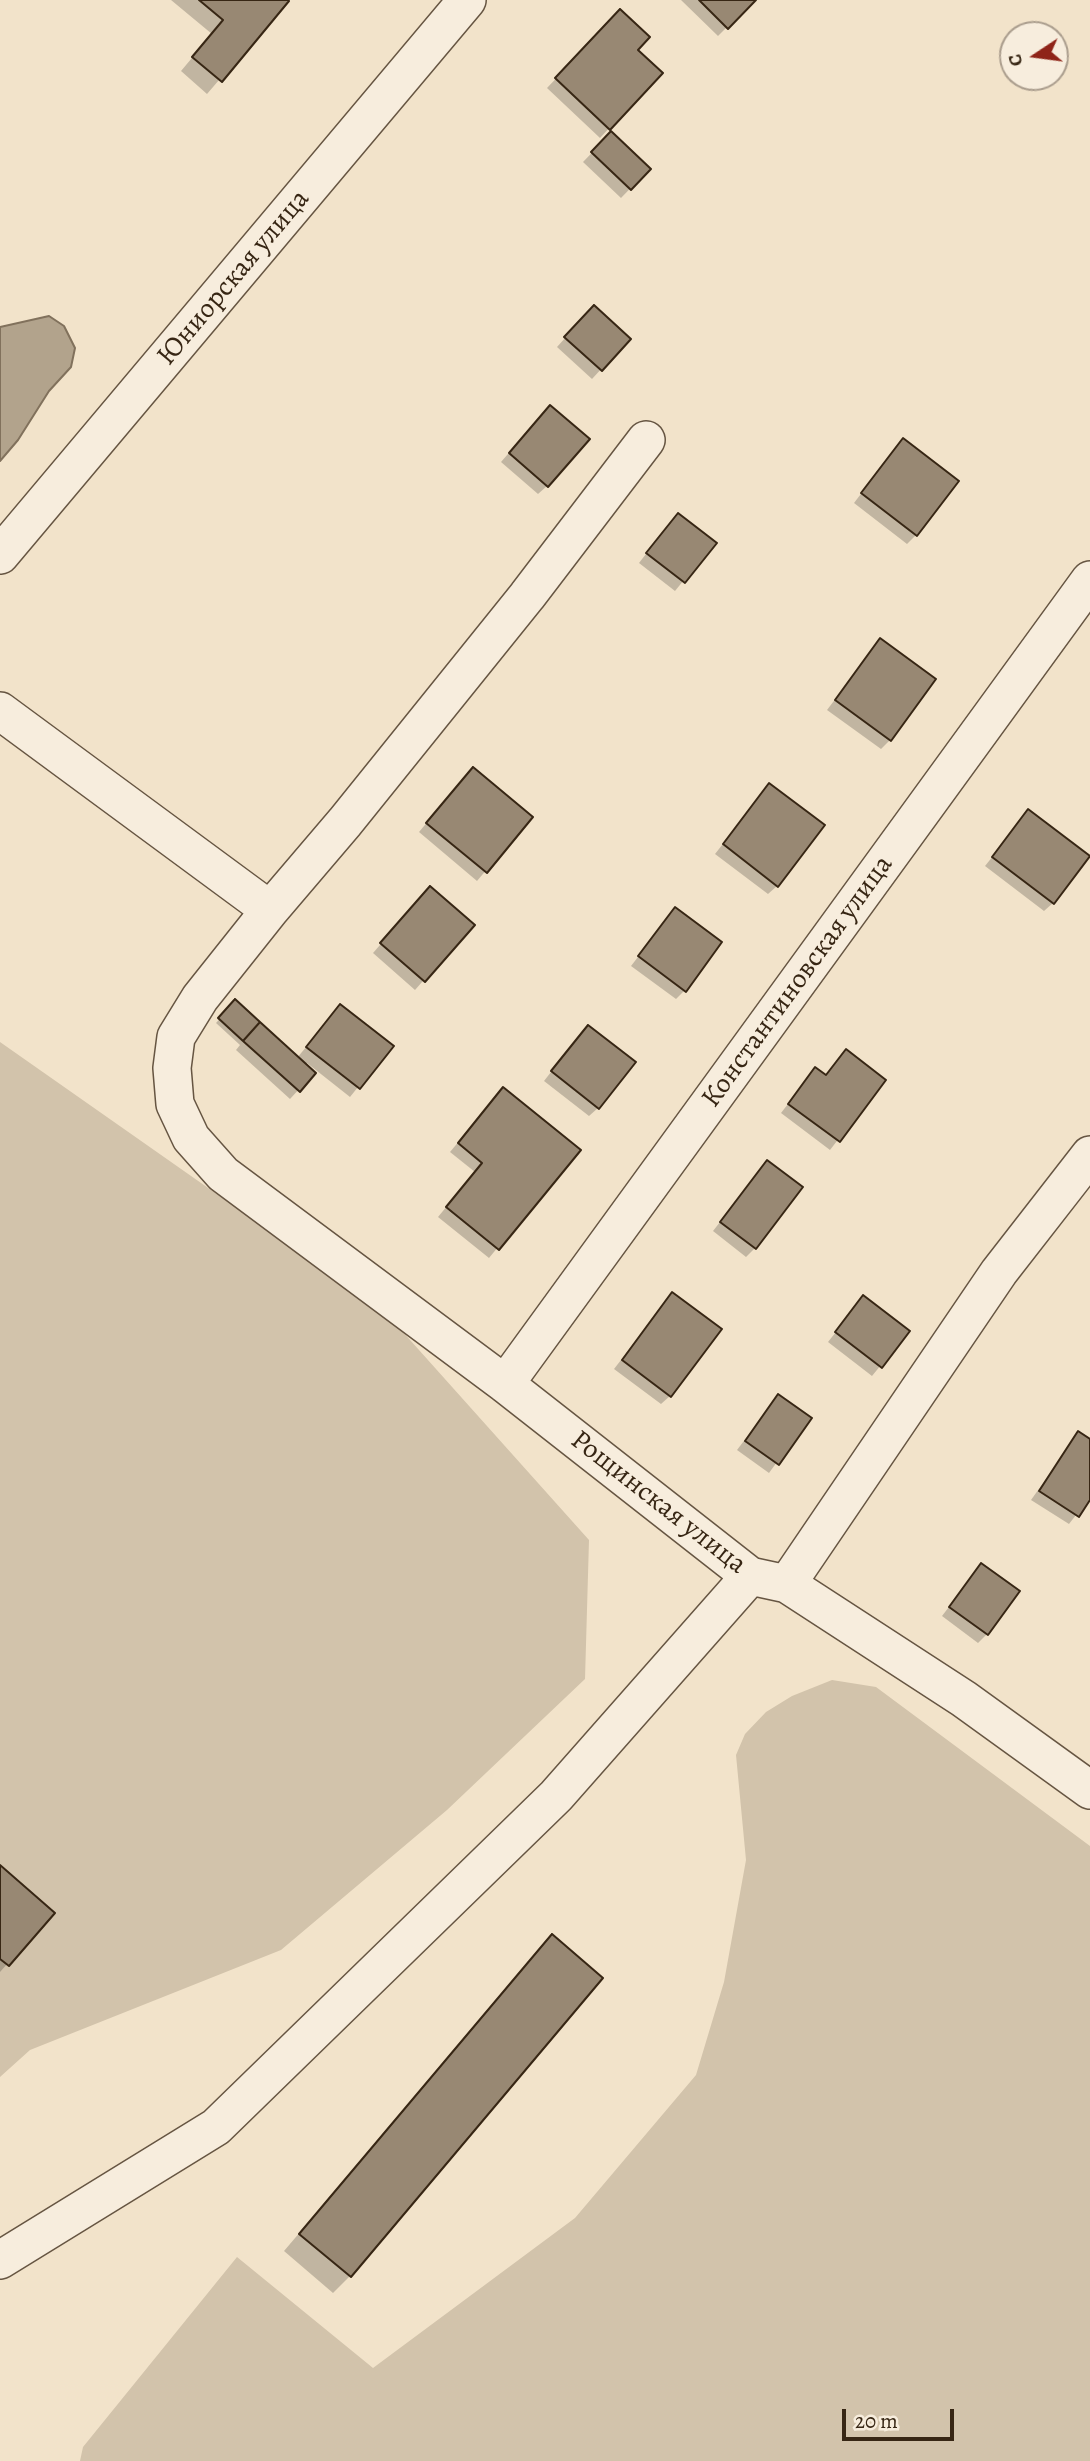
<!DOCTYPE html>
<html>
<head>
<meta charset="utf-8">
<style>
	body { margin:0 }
	#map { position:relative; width:1090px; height:2461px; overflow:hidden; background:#f2e3ca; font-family:Alegreya,serif }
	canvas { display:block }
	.north { position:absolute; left:999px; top:21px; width:70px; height:70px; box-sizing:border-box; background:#f7eddd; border:2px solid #aa9d8d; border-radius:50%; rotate:257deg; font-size:19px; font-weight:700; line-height:28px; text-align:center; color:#372614 }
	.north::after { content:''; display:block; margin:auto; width:24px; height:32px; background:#8f2418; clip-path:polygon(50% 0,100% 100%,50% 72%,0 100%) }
	.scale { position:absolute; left:842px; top:2409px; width:112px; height:32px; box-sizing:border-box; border:4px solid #372614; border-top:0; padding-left:9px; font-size:21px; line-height:24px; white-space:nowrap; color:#372614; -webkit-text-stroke:5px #f7eddd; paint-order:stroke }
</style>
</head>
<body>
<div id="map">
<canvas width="1090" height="2461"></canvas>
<div class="north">С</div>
<div class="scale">20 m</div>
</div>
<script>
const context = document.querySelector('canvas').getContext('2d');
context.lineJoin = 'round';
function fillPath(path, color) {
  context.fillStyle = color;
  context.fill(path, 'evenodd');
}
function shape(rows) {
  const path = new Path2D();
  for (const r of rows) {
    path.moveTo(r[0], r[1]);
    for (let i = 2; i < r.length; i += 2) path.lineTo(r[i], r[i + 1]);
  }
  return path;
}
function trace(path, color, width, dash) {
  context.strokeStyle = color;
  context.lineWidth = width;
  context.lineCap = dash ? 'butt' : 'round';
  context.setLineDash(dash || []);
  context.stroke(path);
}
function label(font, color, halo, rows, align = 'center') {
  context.font = font + ' Alegreya,serif';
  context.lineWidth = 5;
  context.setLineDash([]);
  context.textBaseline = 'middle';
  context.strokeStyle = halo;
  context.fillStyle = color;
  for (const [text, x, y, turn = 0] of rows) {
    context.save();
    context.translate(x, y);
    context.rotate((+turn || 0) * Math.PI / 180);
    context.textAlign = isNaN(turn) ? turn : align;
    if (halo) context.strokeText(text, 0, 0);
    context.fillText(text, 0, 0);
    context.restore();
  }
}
const green = shape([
	[0,1042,385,1312,589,1540,585,1679,447,1810,281,1950,30,2050,0,2077],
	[832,1680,876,1687,1090,1846,1090,2461,80,2461,83,2447,237,2257,373,2368,575,2218,696,2075,724,1982,746,1860,736,1755,745,1734,766,1712,792,1696]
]);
const water = shape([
	[49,316,64,326,75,348,71,367,49,391,18,440,0,461,0,327,49,316]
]);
const shadow = shape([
	[171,0,286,0,287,1,207,94,181,71,212,34],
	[681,0,754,0,718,36],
	[620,11,636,50,660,73,600,138,547,88],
	[611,133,649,169,621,198,583,162],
	[585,316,629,339,592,379,557,347],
	[541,416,547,486,538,494,501,462],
	[895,449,916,535,907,544,854,503],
	[669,524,714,543,675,591,639,563],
	[880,640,890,740,881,749,827,710],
	[464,778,531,817,477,881,419,832],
	[769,785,777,886,768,894,715,854],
	[1029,811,1053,903,1044,911,985,866],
	[422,897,472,925,415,990,373,953],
	[675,909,685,990,676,999,631,966],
	[235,1002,297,1058,340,1006,391,1046,350,1097,307,1063,305,1065,314,1073,290,1099,236,1050,240,1045,216,1023],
	[579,1036,598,1108,589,1116,544,1081],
	[846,1052,884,1080,830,1150,781,1113,815,1069,825,1076],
	[495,1098,578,1150,489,1258,438,1217,475,1172,450,1152],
	[767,1162,755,1248,746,1257,713,1231],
	[672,1294,670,1396,661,1404,614,1369],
	[863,1298,908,1332,872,1376,828,1342],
	[778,1396,809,1418,769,1473,737,1450],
	[1078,1434,1090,1441,1090,1497,1069,1524,1031,1500],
	[981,1565,987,1634,978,1643,942,1616],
	[0,1867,52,1913,0,1972],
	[552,1936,350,2276,333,2293,284,2251]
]);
const building = shape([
	[199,0,288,0,289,1,222,82,192,57,223,20,199,0],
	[699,0,756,0,728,29,699,0],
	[620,9,650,37,638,50,663,73,610,130,555,78,620,9],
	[611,131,651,169,631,190,591,152,611,131],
	[594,305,631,339,602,371,564,337,594,305],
	[550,405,590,439,548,487,509,453,550,405],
	[903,438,959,481,917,536,861,493,903,438],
	[678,513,717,543,685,583,646,553,678,513],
	[880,638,936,679,891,741,835,700,880,638],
	[473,767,533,817,487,873,426,823,473,767],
	[769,783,825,825,778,887,723,844,769,783],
	[1028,809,1090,856,1054,904,992,857,1028,809],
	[430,886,475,925,425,982,380,943,430,886],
	[675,907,722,942,686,992,638,956,675,907],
	[235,999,260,1022,243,1041,218,1018,235,999],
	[340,1004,394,1046,360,1089,306,1047,340,1004],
	[260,1022,316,1073,300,1092,243,1041,260,1022],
	[588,1025,636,1062,599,1109,551,1071,588,1025],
	[846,1049,886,1080,840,1142,788,1104,815,1067,826,1075,846,1049],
	[503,1087,581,1150,499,1250,446,1207,482,1163,458,1143,503,1087],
	[767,1160,803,1187,756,1249,720,1222,767,1160],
	[672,1292,722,1329,671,1397,622,1360,672,1292],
	[863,1295,910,1331,882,1368,835,1332,863,1295],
	[778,1394,812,1418,779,1465,745,1441,778,1394],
	[1078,1431,1090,1439,1090,1500,1079,1517,1039,1491,1078,1431],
	[981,1563,1020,1591,988,1635,949,1607,981,1563],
	[0,1865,55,1913,9,1966,0,1959,0,1865],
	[552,1934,603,1978,351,2277,299,2234,552,1934]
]);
const minor = shape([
	[0,555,467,0],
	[0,711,270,910,200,998,176,1037,172,1068,175,1104,191,1138,223,1174,505,1384,750,1576,787,1584,964,1699,1090,1790],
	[270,910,345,822,527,596,646,440],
	[505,1384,1090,580],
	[787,1584,999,1272,1090,1155],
	[0,2260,216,2127,556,1796,750,1576]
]);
const streetNames = [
	["Юниорская улица",234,278,-50],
	["Константиновская улица",798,982,-54],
	["Рощинская улица",658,1503,38]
];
fillPath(green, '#d2c3ab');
fillPath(water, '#b2a38c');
trace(water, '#81715c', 2);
fillPath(shadow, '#0003');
fillPath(building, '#988873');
trace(building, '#372614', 2);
trace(minor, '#665542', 40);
trace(minor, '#f7eddd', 37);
label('28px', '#372614', '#f7eddd', streetNames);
</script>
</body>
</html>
